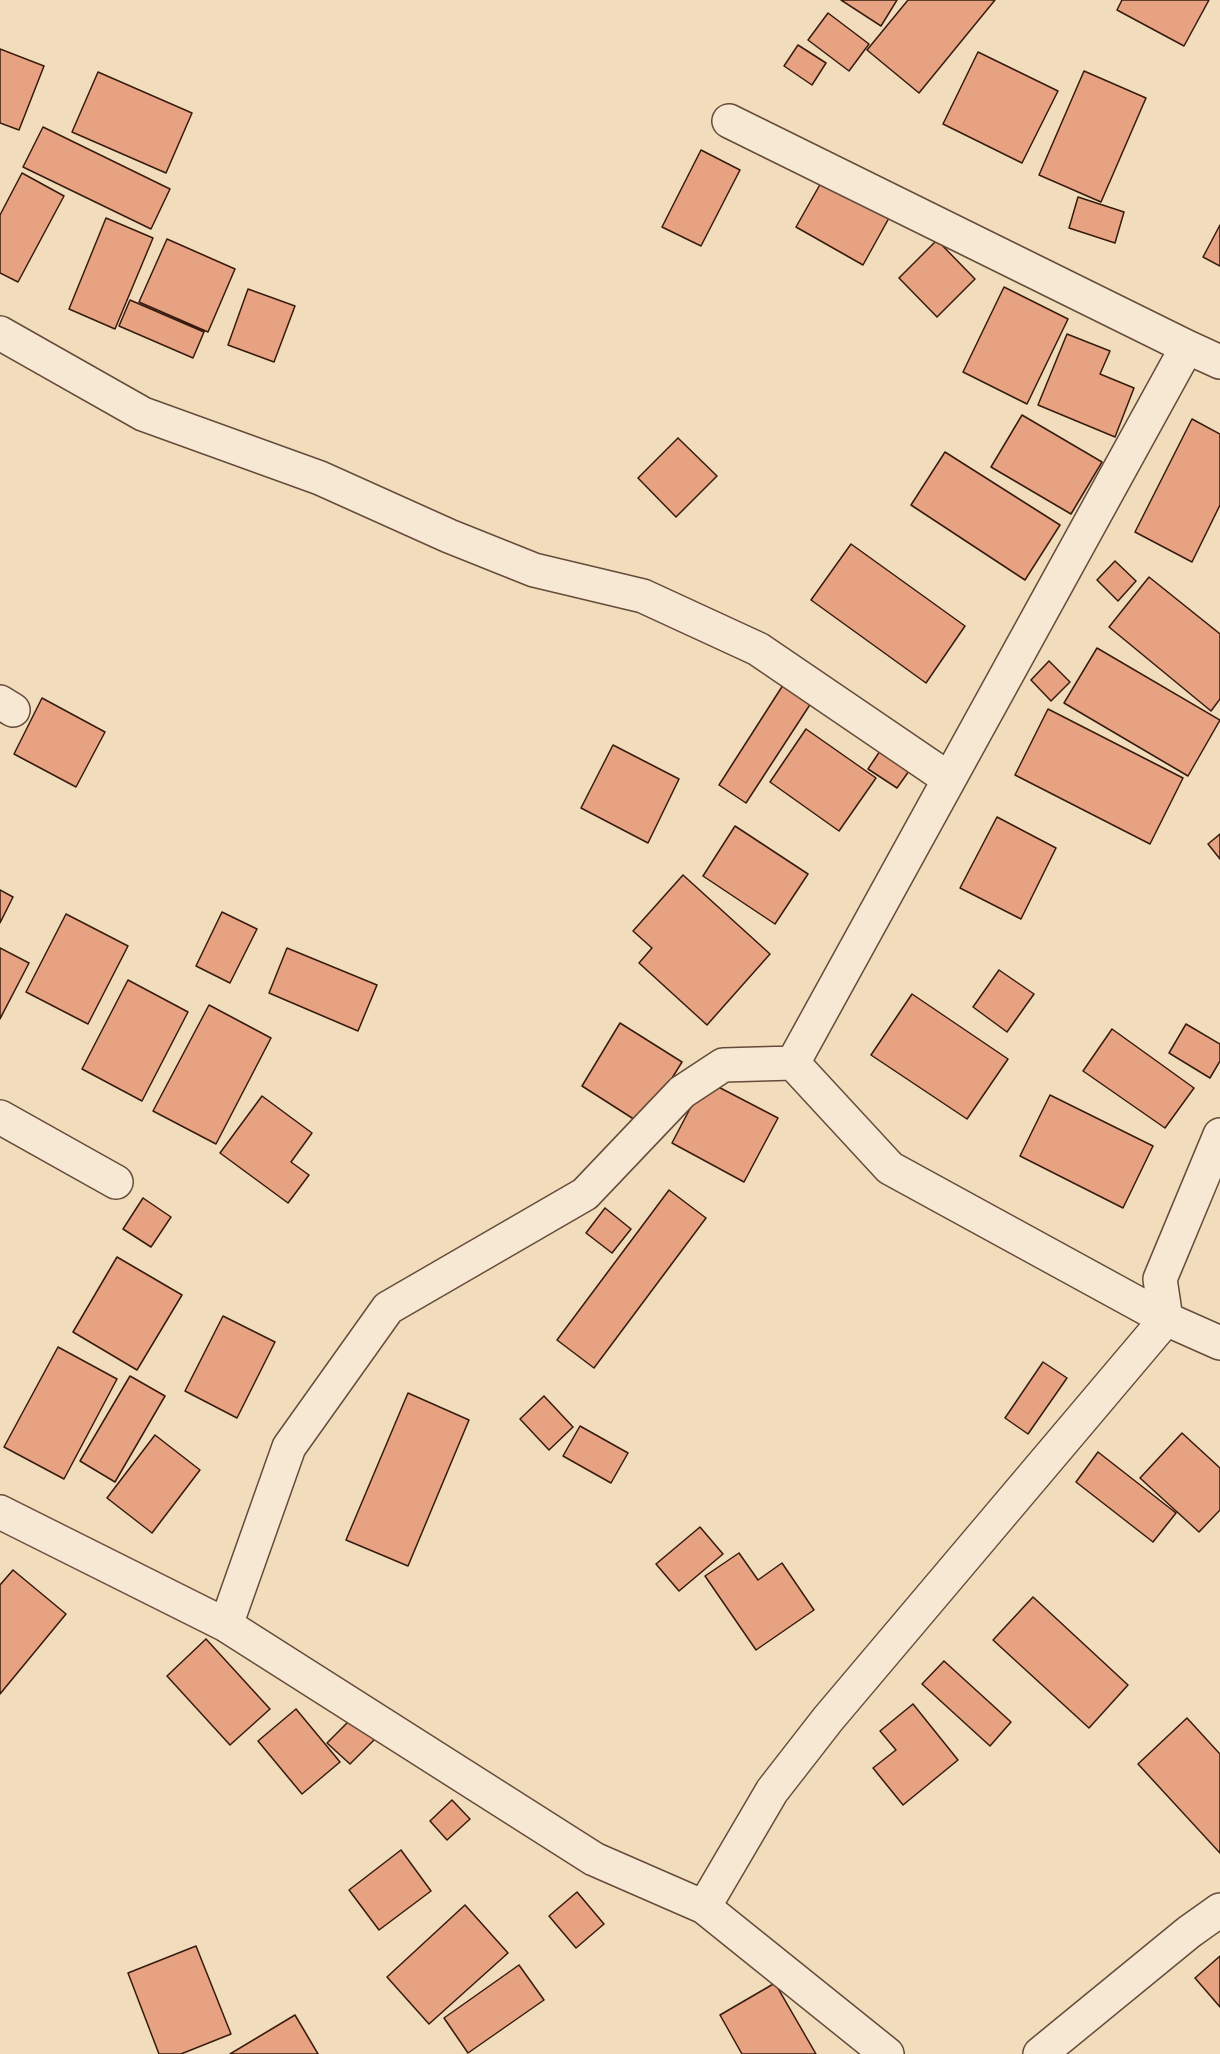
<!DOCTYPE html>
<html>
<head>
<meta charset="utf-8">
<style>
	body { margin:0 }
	canvas { display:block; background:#f1dcbb }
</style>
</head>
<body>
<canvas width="1220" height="2054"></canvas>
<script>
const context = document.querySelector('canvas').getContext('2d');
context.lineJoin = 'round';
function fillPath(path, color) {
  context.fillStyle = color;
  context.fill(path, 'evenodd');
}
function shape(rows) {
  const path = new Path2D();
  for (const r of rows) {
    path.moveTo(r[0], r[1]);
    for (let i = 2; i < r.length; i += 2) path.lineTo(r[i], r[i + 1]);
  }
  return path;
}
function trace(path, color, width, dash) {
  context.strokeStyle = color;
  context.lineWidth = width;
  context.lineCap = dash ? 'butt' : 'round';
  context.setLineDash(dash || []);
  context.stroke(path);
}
const building = shape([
	[841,0,897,0,881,26,841,0],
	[908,0,995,0,919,93,867,50,908,0],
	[1122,0,1209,0,1184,46,1117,10,1122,0],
	[828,13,869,44,849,71,808,40,828,13],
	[798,45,826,63,812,85,784,66,798,45],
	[0,49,44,66,19,130,0,123,0,49],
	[978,52,1058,91,1022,163,943,124,978,52],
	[1084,71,1146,98,1101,202,1039,175,1084,71],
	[98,72,192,113,166,173,72,132,98,72],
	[43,127,170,189,151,229,23,167,43,127],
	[701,150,740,170,701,246,662,227,701,150],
	[22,173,64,196,18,282,0,273,0,215,22,173],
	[822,181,889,218,863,265,796,227,822,181],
	[1078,197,1124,212,1115,243,1069,228,1078,197],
	[106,218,153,238,115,329,69,309,106,218],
	[1220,225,1220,266,1203,257,1220,225],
	[167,239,235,269,208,332,139,302,167,239],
	[937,240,975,279,937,317,899,278,937,240],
	[1004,287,1068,319,1027,404,963,372,1004,287],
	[248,289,295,306,274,362,228,345,248,289],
	[130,300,204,332,193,358,119,326,130,300],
	[1067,334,1110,351,1100,374,1134,388,1115,437,1038,405,1067,334],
	[1022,415,1102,462,1071,514,991,467,1022,415],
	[1192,419,1220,434,1220,505,1192,562,1135,532,1192,419],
	[678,438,717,476,676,517,638,478,678,438],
	[945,452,1060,525,1025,580,911,505,945,452],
	[851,544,965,626,926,683,811,600,851,544],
	[1115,561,1136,581,1118,601,1097,580,1115,561],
	[1149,577,1220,634,1220,699,1211,711,1109,627,1149,577],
	[1097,648,1220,720,1188,776,1064,703,1097,648],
	[1049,661,1070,682,1051,701,1031,680,1049,661],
	[785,682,813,700,746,803,719,785,785,682],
	[42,698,105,732,76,787,14,754,42,698],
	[1048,709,1183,778,1150,844,1015,775,1048,709],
	[806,729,876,778,839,831,770,782,806,729],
	[613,745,679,779,648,843,581,808,613,745],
	[880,751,909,771,897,788,868,769,880,751],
	[997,817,1056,848,1021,919,960,888,997,817],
	[735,826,808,874,775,924,703,876,735,826],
	[1220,834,1220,859,1208,844,1220,834],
	[683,875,770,954,707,1025,639,963,652,948,633,931,683,875],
	[0,890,13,897,0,923,0,890],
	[222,912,257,929,230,983,196,966,222,912],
	[66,914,128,946,88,1024,26,992,66,914],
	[0,948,29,963,0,1019,0,948],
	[287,948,377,985,358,1031,269,993,287,948],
	[999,970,1034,994,1007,1032,973,1007,999,970],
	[128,980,188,1012,142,1101,82,1069,128,980],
	[912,994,1008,1059,967,1119,871,1055,912,994],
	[209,1005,271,1038,216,1144,153,1111,209,1005],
	[620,1023,682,1062,643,1125,582,1086,620,1023],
	[1186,1024,1220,1044,1220,1061,1210,1078,1169,1053,1186,1024],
	[1112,1029,1194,1088,1165,1128,1083,1071,1112,1029],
	[705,1080,778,1118,744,1182,672,1143,705,1080],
	[1050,1095,1153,1146,1123,1208,1020,1156,1050,1095],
	[262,1096,312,1133,291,1162,309,1175,288,1203,220,1153,262,1096],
	[669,1190,706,1218,594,1368,557,1340,669,1190],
	[143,1198,171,1217,151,1247,123,1229,143,1198],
	[605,1208,631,1229,612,1253,586,1233,605,1208],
	[117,1257,182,1295,137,1370,73,1332,117,1257],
	[223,1316,275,1342,237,1418,185,1391,223,1316],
	[58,1347,117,1379,64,1479,4,1447,58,1347],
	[1043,1362,1067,1378,1028,1434,1005,1418,1043,1362],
	[130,1376,165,1396,115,1482,80,1461,130,1376],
	[408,1393,469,1420,408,1566,346,1540,408,1393],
	[544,1396,573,1427,549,1450,520,1419,544,1396],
	[580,1426,628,1453,611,1483,563,1456,580,1426],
	[1182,1433,1220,1468,1220,1510,1199,1532,1140,1478,1182,1433],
	[155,1435,200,1470,152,1533,107,1498,155,1435],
	[1098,1452,1176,1513,1153,1542,1076,1482,1098,1452],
	[700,1527,723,1554,679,1591,656,1564,700,1527],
	[739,1553,758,1580,782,1563,814,1610,756,1650,705,1576,739,1553],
	[13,1570,66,1614,0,1694,0,1585,13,1570],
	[1033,1597,1128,1685,1089,1728,993,1640,1033,1597],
	[206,1639,270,1709,230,1745,167,1676,206,1639],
	[944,1661,1011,1722,990,1746,922,1684,944,1661],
	[913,1704,958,1760,903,1805,873,1768,896,1750,880,1731,913,1704],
	[296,1709,340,1762,302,1794,258,1741,296,1709],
	[353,1717,375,1739,350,1764,327,1743,353,1717],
	[1187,1718,1220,1754,1220,1853,1138,1764,1187,1718],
	[452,1800,470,1819,447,1840,430,1821,452,1800],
	[401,1850,431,1891,379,1930,349,1890,401,1850],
	[577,1892,604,1924,576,1948,549,1916,577,1892],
	[465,1905,508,1953,429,2024,387,1977,465,1905],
	[196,1946,231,2034,181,2054,159,2054,128,1973,196,1946],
	[1220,1956,1220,2007,1195,1978,1220,1956],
	[519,1965,544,2000,468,2053,444,2018,519,1965],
	[775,1983,816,2054,742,2054,720,2015,775,1983],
	[295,2015,318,2054,230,2054,295,2015]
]);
const minor = shape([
	[729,121,1187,347],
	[0,333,143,414,320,478,449,536,534,570,643,596,758,649,949,779],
	[0,702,13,710],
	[793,1063,1187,347,1220,362],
	[0,1117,116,1182],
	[0,1512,226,1625,594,1859,704,1907,887,2054],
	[226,1625,289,1447,388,1308,585,1194,682,1092,723,1065,793,1063,890,1168,1166,1319,1220,1343],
	[704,1907,772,1791,828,1719,1166,1319,1160,1279,1220,1135],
	[1040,2054,1189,1932,1220,1910]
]);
fillPath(building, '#e7a281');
trace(building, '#371b0f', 1.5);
trace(minor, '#664b3a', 36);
trace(minor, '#f6e8d3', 33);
</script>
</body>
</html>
